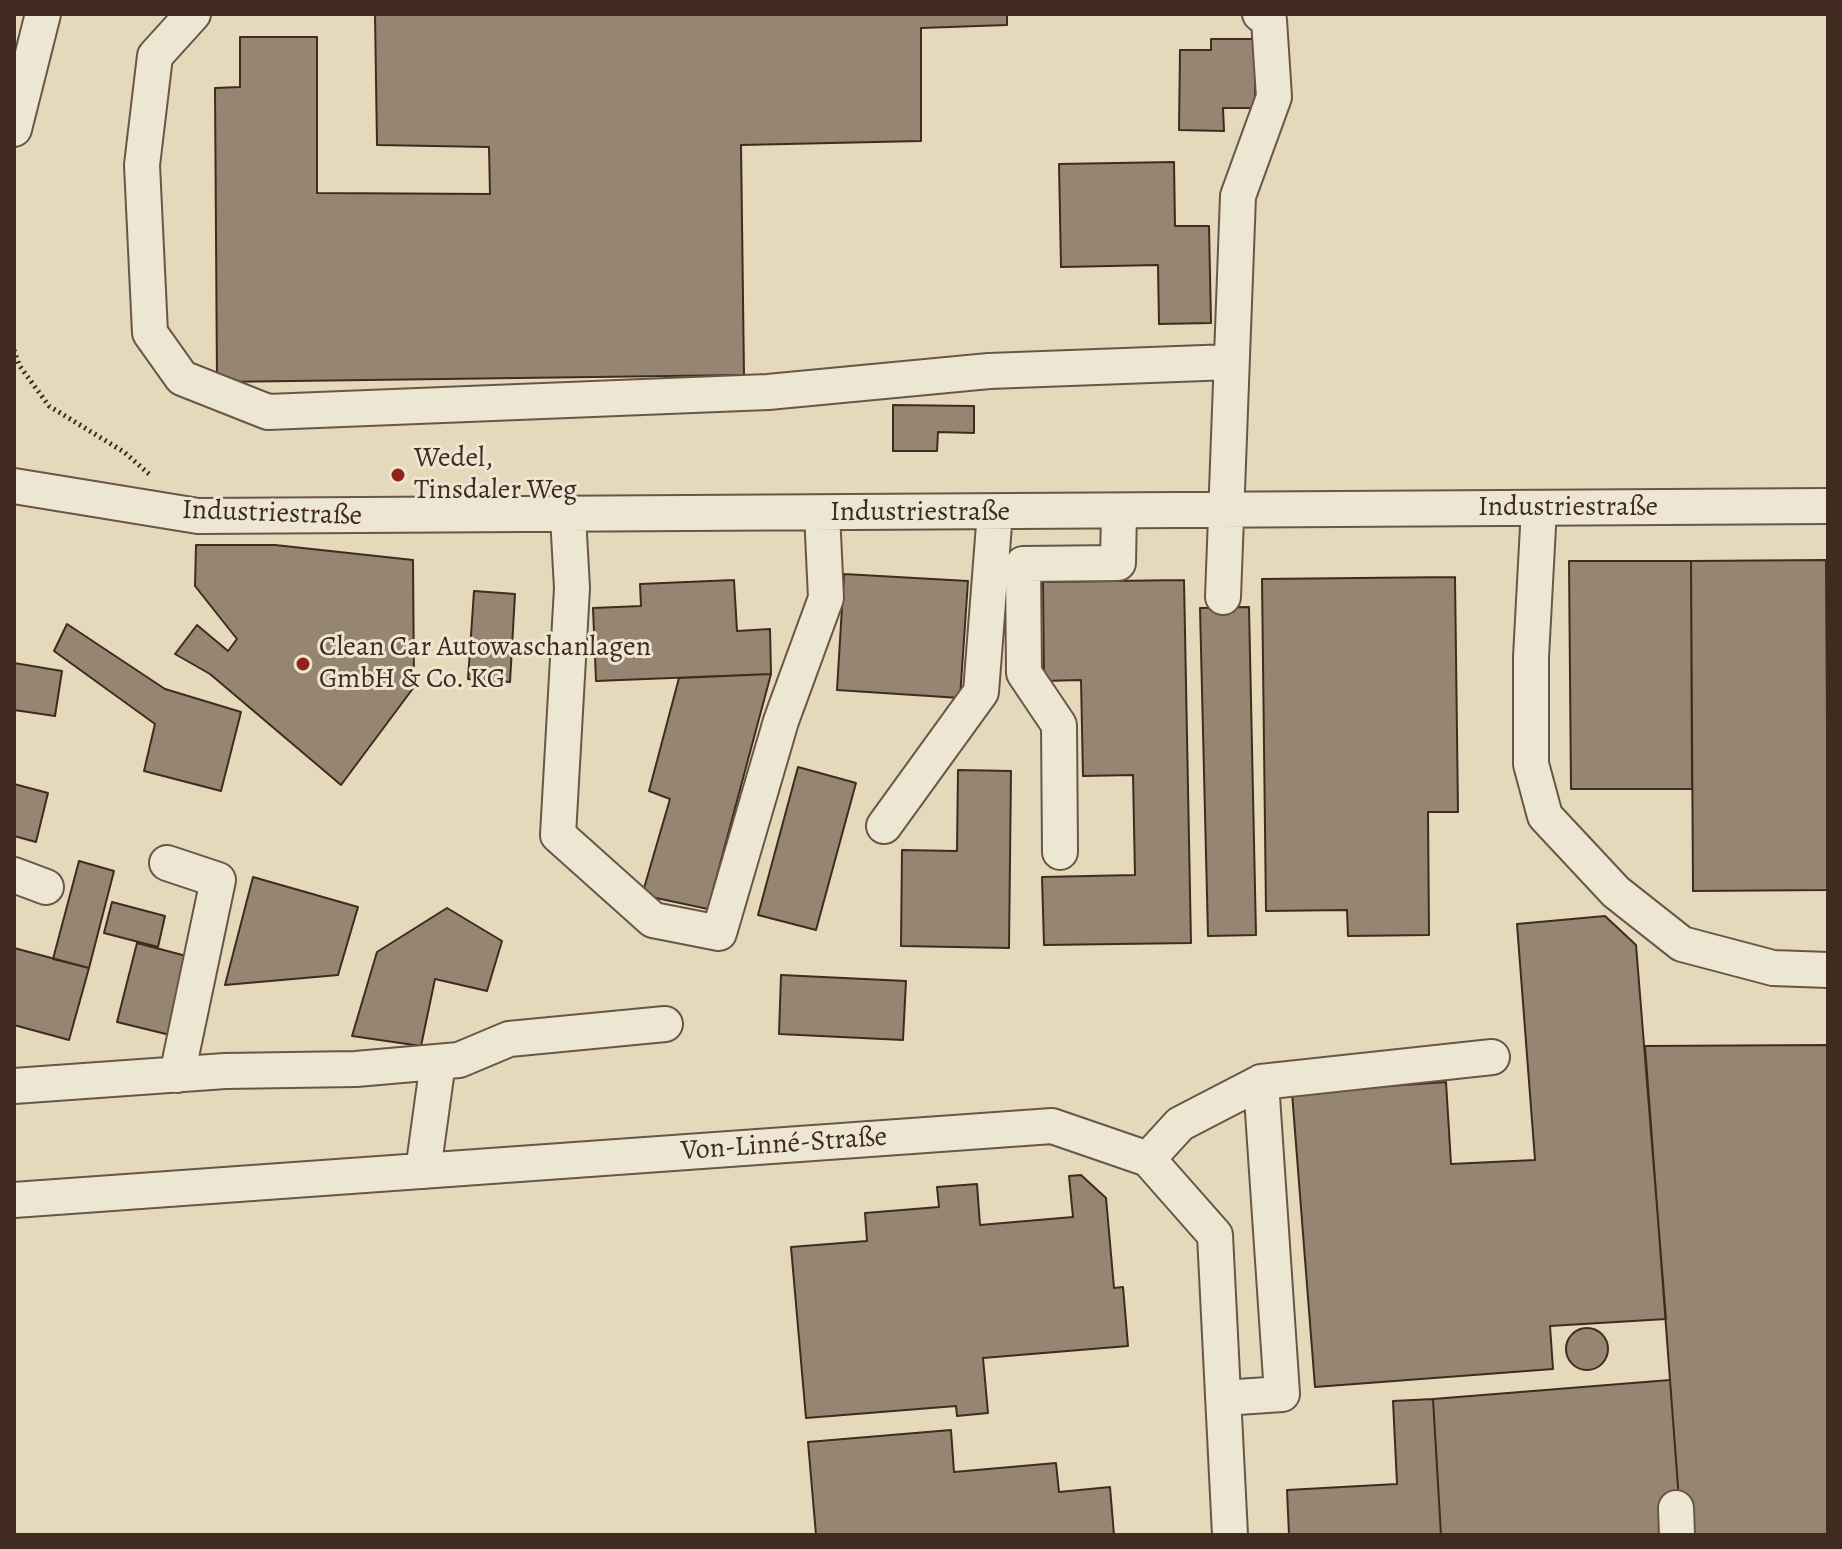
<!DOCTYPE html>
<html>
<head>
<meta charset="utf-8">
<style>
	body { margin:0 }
	#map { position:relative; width:1842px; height:1549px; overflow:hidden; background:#e4d9ba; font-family:Alegreya,serif }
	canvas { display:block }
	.frame { position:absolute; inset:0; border:16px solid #412a20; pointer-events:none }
</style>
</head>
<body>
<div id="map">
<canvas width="1842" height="1549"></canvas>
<div class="frame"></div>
</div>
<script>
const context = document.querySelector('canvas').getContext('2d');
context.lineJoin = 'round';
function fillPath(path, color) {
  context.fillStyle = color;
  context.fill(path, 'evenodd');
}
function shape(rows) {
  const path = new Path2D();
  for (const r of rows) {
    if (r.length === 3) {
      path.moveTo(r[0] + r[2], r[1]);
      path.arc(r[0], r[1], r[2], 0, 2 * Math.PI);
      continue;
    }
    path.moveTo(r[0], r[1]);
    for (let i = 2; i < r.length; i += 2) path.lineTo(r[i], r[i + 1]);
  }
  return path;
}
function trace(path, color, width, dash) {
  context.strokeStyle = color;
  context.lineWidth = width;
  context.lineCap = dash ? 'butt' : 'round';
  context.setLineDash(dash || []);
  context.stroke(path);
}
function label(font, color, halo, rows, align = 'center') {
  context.font = font + ' Alegreya,serif';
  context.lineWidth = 6;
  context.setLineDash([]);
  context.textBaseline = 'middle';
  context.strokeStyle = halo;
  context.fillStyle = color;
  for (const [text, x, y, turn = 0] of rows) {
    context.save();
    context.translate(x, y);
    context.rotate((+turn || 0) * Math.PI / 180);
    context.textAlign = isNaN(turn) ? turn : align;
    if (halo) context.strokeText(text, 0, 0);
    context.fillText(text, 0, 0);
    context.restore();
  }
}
const building = shape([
	[375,14,1007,14,1007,25,921,28,921,141,741,145,744,375,217,382,215,88,240,87,240,37,317,37,317,193,490,194,489,147,377,145,375,14],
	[1211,39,1255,39,1255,108,1223,108,1224,131,1179,130,1180,50,1211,50,1211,39],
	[1174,162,1175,226,1209,226,1211,323,1159,324,1158,265,1061,267,1059,164,1174,162],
	[893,405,974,406,974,433,938,432,937,451,893,451,893,405],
	[196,545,275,545,413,560,414,687,341,785,210,674,175,654,197,625,228,651,237,639,195,586,196,545],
	[1826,560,1828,890,1693,891,1691,561,1826,560],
	[1569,561,1691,561,1692,789,1571,789,1569,561],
	[844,574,968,581,960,698,837,690,844,574],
	[1455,577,1458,812,1428,812,1429,935,1348,936,1347,910,1266,911,1262,579,1455,577],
	[734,580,737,631,770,629,771,674,596,681,593,608,641,606,640,584,734,580],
	[1184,580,1191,943,1044,945,1042,877,1135,875,1133,775,1083,776,1081,680,1044,681,1043,582,1184,580],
	[474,591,515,594,510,682,468,679,474,591],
	[1249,607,1256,935,1208,936,1200,608,1249,607],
	[1827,607,1828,607,1828,784,1827,607],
	[67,624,165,689,241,712,221,791,144,771,155,724,54,651,67,624],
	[14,663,62,671,55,716,14,710,14,663],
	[771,674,708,909,642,895,670,799,649,791,679,678,771,674],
	[798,767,856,783,816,930,758,915,798,767],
	[958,770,1011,771,1009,948,901,946,902,850,957,851,958,770],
	[14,784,48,793,36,842,14,836,14,784],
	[79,861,114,871,89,968,53,959,79,861],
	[253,877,358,907,338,975,225,985,253,877],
	[112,902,165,916,158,947,104,933,112,902],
	[447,908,502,941,487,991,435,979,421,1046,352,1036,377,952,447,908],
	[1605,916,1636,945,1666,1319,1550,1326,1553,1369,1315,1387,1292,1093,1446,1082,1451,1164,1535,1160,1517,924,1605,916],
	[137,943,190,957,170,1035,117,1022,137,943],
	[14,948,89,968,69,1040,14,1025,14,948],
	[781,975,906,981,903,1040,779,1034,781,975],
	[1828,1045,1828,1535,1694,1535,1692,1500,1679,1500,1645,1046,1828,1045],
	[1081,1175,1106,1198,1114,1288,1123,1287,1128,1346,983,1358,988,1413,957,1416,956,1406,806,1418,791,1247,867,1241,865,1213,939,1207,937,1187,977,1184,980,1225,1073,1217,1069,1176,1081,1175],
	[1587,1349,21],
	[1670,1380,1679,1500,1660,1501,1662,1535,1441,1535,1433,1399,1670,1380],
	[1433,1399,1441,1535,1289,1535,1287,1490,1397,1484,1393,1401,1433,1399],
	[951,1430,954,1472,1056,1463,1059,1492,1110,1487,1114,1535,816,1535,808,1442,951,1430]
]);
const path = shape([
	[14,350,19,365,49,406,124,452,149,474]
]);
const minor = shape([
	[193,14,155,56,142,165,150,333,182,378,268,412,768,392,989,371,1231,362],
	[14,129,43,14],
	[14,486,198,516,1828,506],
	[1539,508,1531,657,1531,764,1545,816,1616,892,1682,944,1773,968,1828,970],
	[568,516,572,588,558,835,653,920,719,933,781,721,826,598,822,513],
	[1223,597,1238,196,1274,97,1269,20,1260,14],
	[884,826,981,692,995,512],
	[1060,852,1059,725,1024,673,1023,564,1118,563,1119,511],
	[167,863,218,880,177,1075],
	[14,875,46,887],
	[14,1086,225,1071,356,1069,459,1060,509,1039,665,1024],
	[1148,1159,1180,1124,1261,1082],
	[423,1171,438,1062],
	[14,1200,1052,1126,1148,1159,1215,1235,1230,1535],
	[1223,1398,1282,1394,1261,1082,1492,1057],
	[1676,1508,1677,1535]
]);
const markers = [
	[398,475,8,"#8f2418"],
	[303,664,8,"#8f2418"]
];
const poiNames = [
	["Wedel,",414,459],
	["Tinsdaler Weg",414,491],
	["Clean Car Autowaschanlagen",319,648],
	["GmbH & Co. KG",319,680]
];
const streetNames = [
	["Industriestraße",1568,508],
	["Industriestraße",920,513],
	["Industriestraße",272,514,2],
	["Von-Linné-Straße",784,1145,-4]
];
fillPath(building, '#968570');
trace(building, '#412a20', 2);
trace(minor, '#6a5646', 38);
trace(path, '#412a20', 5, [2, 4]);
trace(minor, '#ede6d2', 34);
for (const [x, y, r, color] of markers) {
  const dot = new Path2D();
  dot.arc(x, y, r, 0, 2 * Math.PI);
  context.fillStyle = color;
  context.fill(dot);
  trace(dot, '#ede6d2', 3);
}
label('28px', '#412a20', '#ede6d2', poiNames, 'left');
label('28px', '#412a20', '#ede6d2', streetNames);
</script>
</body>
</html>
